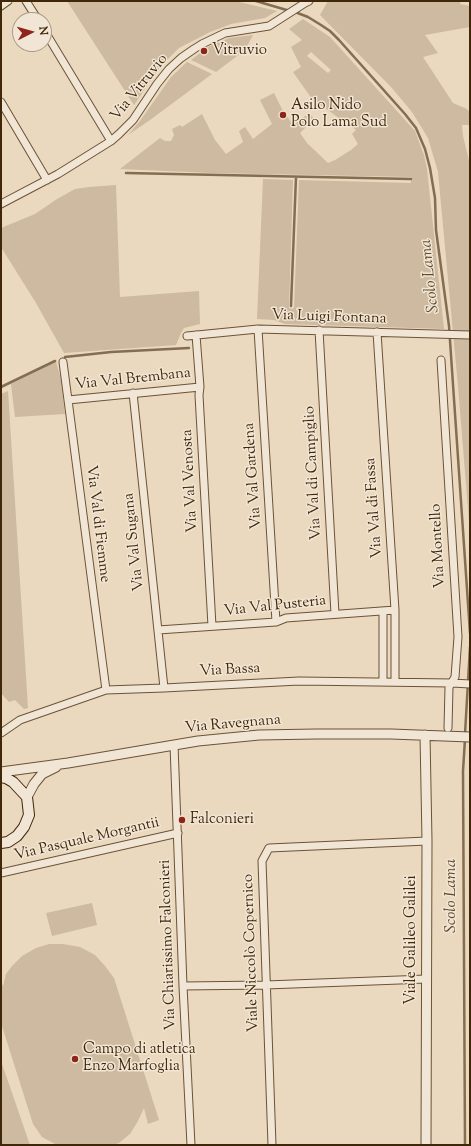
<!DOCTYPE html>
<html>
<head>
<meta charset="utf-8">
<style>
	body { margin:0 }
	#map { position:relative; width:471px; height:1146px; overflow:hidden; background:#ead8bf; font-family:"Sorts Mill Goudy",serif }
	canvas { display:block }
	.frame { position:absolute; inset:0; border:2px solid #412709; pointer-events:none }
	.north { position:absolute; left:12px; top:12px; width:40px; height:40px; box-sizing:border-box; background:#f1e6d5; border:1px solid #ab9a83; border-radius:50%; rotate:84deg; font-size:11px; font-weight:700; line-height:16px; text-align:center; color:#412709 }
	.north::after { content:''; display:block; margin:auto; width:14px; height:18px; background:#8f2418; clip-path:polygon(50% 0,100% 100%,50% 72%,0 100%) }
</style>
</head>
<body>
<div id="map">
<canvas width="471" height="1146"></canvas>
<div class="frame"></div>
<div class="north">N</div>
</div>
<script>
const context = document.querySelector('canvas').getContext('2d');
context.lineJoin = 'round';
function fillPath(path, color) {
  context.fillStyle = color;
  context.fill(path, 'evenodd');
}
function shape(rows) {
  const path = new Path2D();
  for (const r of rows) {
    path.moveTo(r[0], r[1]);
    for (let i = 2; i < r.length; i += 2) path.lineTo(r[i], r[i + 1]);
  }
  return path;
}
function trace(path, color, width, dash) {
  context.strokeStyle = color;
  context.lineWidth = width;
  context.lineCap = dash ? 'butt' : 'round';
  context.setLineDash(dash || []);
  context.stroke(path);
}
function label(font, color, halo, rows, align = 'center') {
  context.font = font + ' "Sorts Mill Goudy",serif';
  context.lineWidth = 3;
  context.setLineDash([]);
  context.textBaseline = 'middle';
  context.strokeStyle = halo;
  context.fillStyle = color;
  for (const [text, x, y, turn = 0] of rows) {
    context.save();
    context.translate(x, y);
    context.rotate((+turn || 0) * Math.PI / 180);
    context.textAlign = isNaN(turn) ? turn : align;
    if (halo) context.strokeText(text, 0, 0);
    context.fillText(text, 0, 0);
    context.restore();
  }
}
const green = shape([
	[67,1,235,1,277,11,265,18,231,24,210,32,179,48,160,67,134,105],
	[328,1,338,1,340,2,351,1,461,1,460,4,470,6,470,27,425,35,438,53,423,57,453,103,467,109,470,113,470,125,462,125,463,136,470,165,470,534,458,386,438,172,428,138,412,112,391,87,320,15],
	[303,19,330,37,415,131,424,155,427,169,444,329,285,324,274,320,257,319,263,179,293,180,289,308,292,309,294,308,299,180,411,183,411,177,212,173,120,169,160,138,165,141,171,141,174,135,172,129,180,125,182,127,202,114,215,140,226,154,243,142,239,131,245,127,253,139,272,124,260,100,274,93,282,109,293,125,309,113,314,119,300,133,307,143,328,163,335,160,351,150,358,144,352,134,356,130,312,99,293,72,301,67,291,47,302,40,289,29],
	[311,52,331,70,328,73,307,56],
	[253,35,245,50,216,72,191,60,208,47,229,38],
	[187,62,212,74,150,120,128,135,140,121,171,77],
	[116,185,120,297,199,291,200,324,184,328,181,333,176,345,64,353,36,303,1,247,1,228,35,214,57,199,75,189,89,187],
	[56,362,61,379,65,414,15,417,11,384],
	[8,391,28,708,24,709,15,700,9,702,1,693,1,394],
	[92,903,97,925,52,936,46,913],
	[49,944,63,944,80,947,95,955,105,966,114,978,159,1120,148,1124,144,1108,138,1121,130,1134,119,1143,113,1145,57,1145,42,1137,33,1124,1,1023,1,982,3,986,6,974,12,966,22,956,36,948],
	[1,1061,30,1145,1,1145]
]);
const stream = shape([
	[256,1,290,11],
	[295,12,308,17,321,25,330,31,339,40,405,114,416,128,425,149,430,168,435,198,436,230,449,326,470,633],
	[126,173,411,179],
	[291,306,296,177],
	[65,357,111,352,189,348],
	[1,387,55,361],
	[465,734,470,647],
	[465,739,463,771,465,1145]
]);
const minor = shape([
	[26,1,38,20],
	[1,6,8,1],
	[44,30,111,141],
	[1,102,47,180],
	[1,204,58,174,111,141,119,134,133,120,157,84,169,69,181,58,194,49,202,44,225,33,269,26,305,3,309,1],
	[258,329,276,622],
	[319,330,335,614],
	[377,332,395,610,395,682],
	[196,335,200,387,199,395,212,626],
	[187,336,258,329,470,335],
	[441,360,458,637,455,677,449,687,448,728],
	[63,362,106,690],
	[133,393,164,688],
	[68,400,200,387],
	[158,630,276,622,286,618,395,610],
	[383,682,383,611],
	[1,733,20,720,106,690,164,688,299,681,452,683,470,684],
	[174,745,183,986,191,1145],
	[1,873,178,833],
	[183,986,266,985,426,979],
	[272,1145,262,861,269,848,427,841]
]);
const tertiary = shape([
	[425,735,427,841,426,1145],
	[1,772,68,763,198,741,259,735,316,734,391,734,470,737],
	[27,797,34,784,42,774,56,767]
]);
const secondary = shape([
	[1,777,6,778,13,782,27,797,29,815,24,827,17,836,8,842,1,843]
]);
const markers = [
	[204,51,4,"#8f2418"],
	[283,115,4,"#8f2418"],
	[182,820,4,"#8f2418"],
	[75,1059,4,"#8f2418"]
];
const poiNames = [
	["Vitruvio",212,51],
	["Asilo Nido",291,106],
	["Polo Lama Sud",291,123],
	["Falconieri",190,820],
	["Campo di atletica",83,1050],
	["Enzo Marfoglia",83,1067]
];
const streetNames = [
	["Via Vitruvio",140,88,-51],
	["Via Luigi Fontana",329,318,2],
	["Via Val Brembana",133,380,-6],
	["Via Val di Campiglio",314,473,-93],
	["Via Val Gardena",254,476,-94],
	["Via Val Venosta",191,481,-93],
	["Via Val di Fassa",375,508,-94],
	["Via Val di Fiemme",97,524,83],
	["Via Val Sugana",135,542,-96],
	["Via Montello",439,546,-93],
	["Via Val Pusteria",275,607,-6],
	["Via Bassa",230,671,-3],
	["Via Ravegnana",233,725,-5],
	["Via Pasquale Morgantii",87,840,-13],
	["Viale Galileo Galilei",412,940,-90],
	["Via Chiarissimo Falconieri",169,945,-92],
	["Viale Niccolò Copernico",252,953,-92]
];
const waterNames = [
	["Scolo Lama",431,276,-96],
	["Scolo Lama",452,896,-90]
];
fillPath(green, '#cdbaa0');
trace(stream, '#846d51', 2.5);
trace(minor, '#6b5336', 9);
trace(tertiary, '#6b5336', 11);
trace(secondary, '#412709', 12);
trace(minor, '#f1e6d5', 7);
trace(tertiary, '#f1e6d5', 9);
trace(secondary, '#f1e6d5', 10);
for (const [x, y, r, color] of markers) {
  const dot = new Path2D();
  dot.arc(x, y, r, 0, 2 * Math.PI);
  context.fillStyle = color;
  context.fill(dot);
  trace(dot, '#f1e6d5', 1.5);
}
label('15px', '#412709', '#f1e6d5', poiNames, 'left');
label('15px', '#412709', '#f1e6d5', streetNames);
label('italic 16px', '#634a2d', '#f1e6d5', waterNames);
</script>
</body>
</html>
